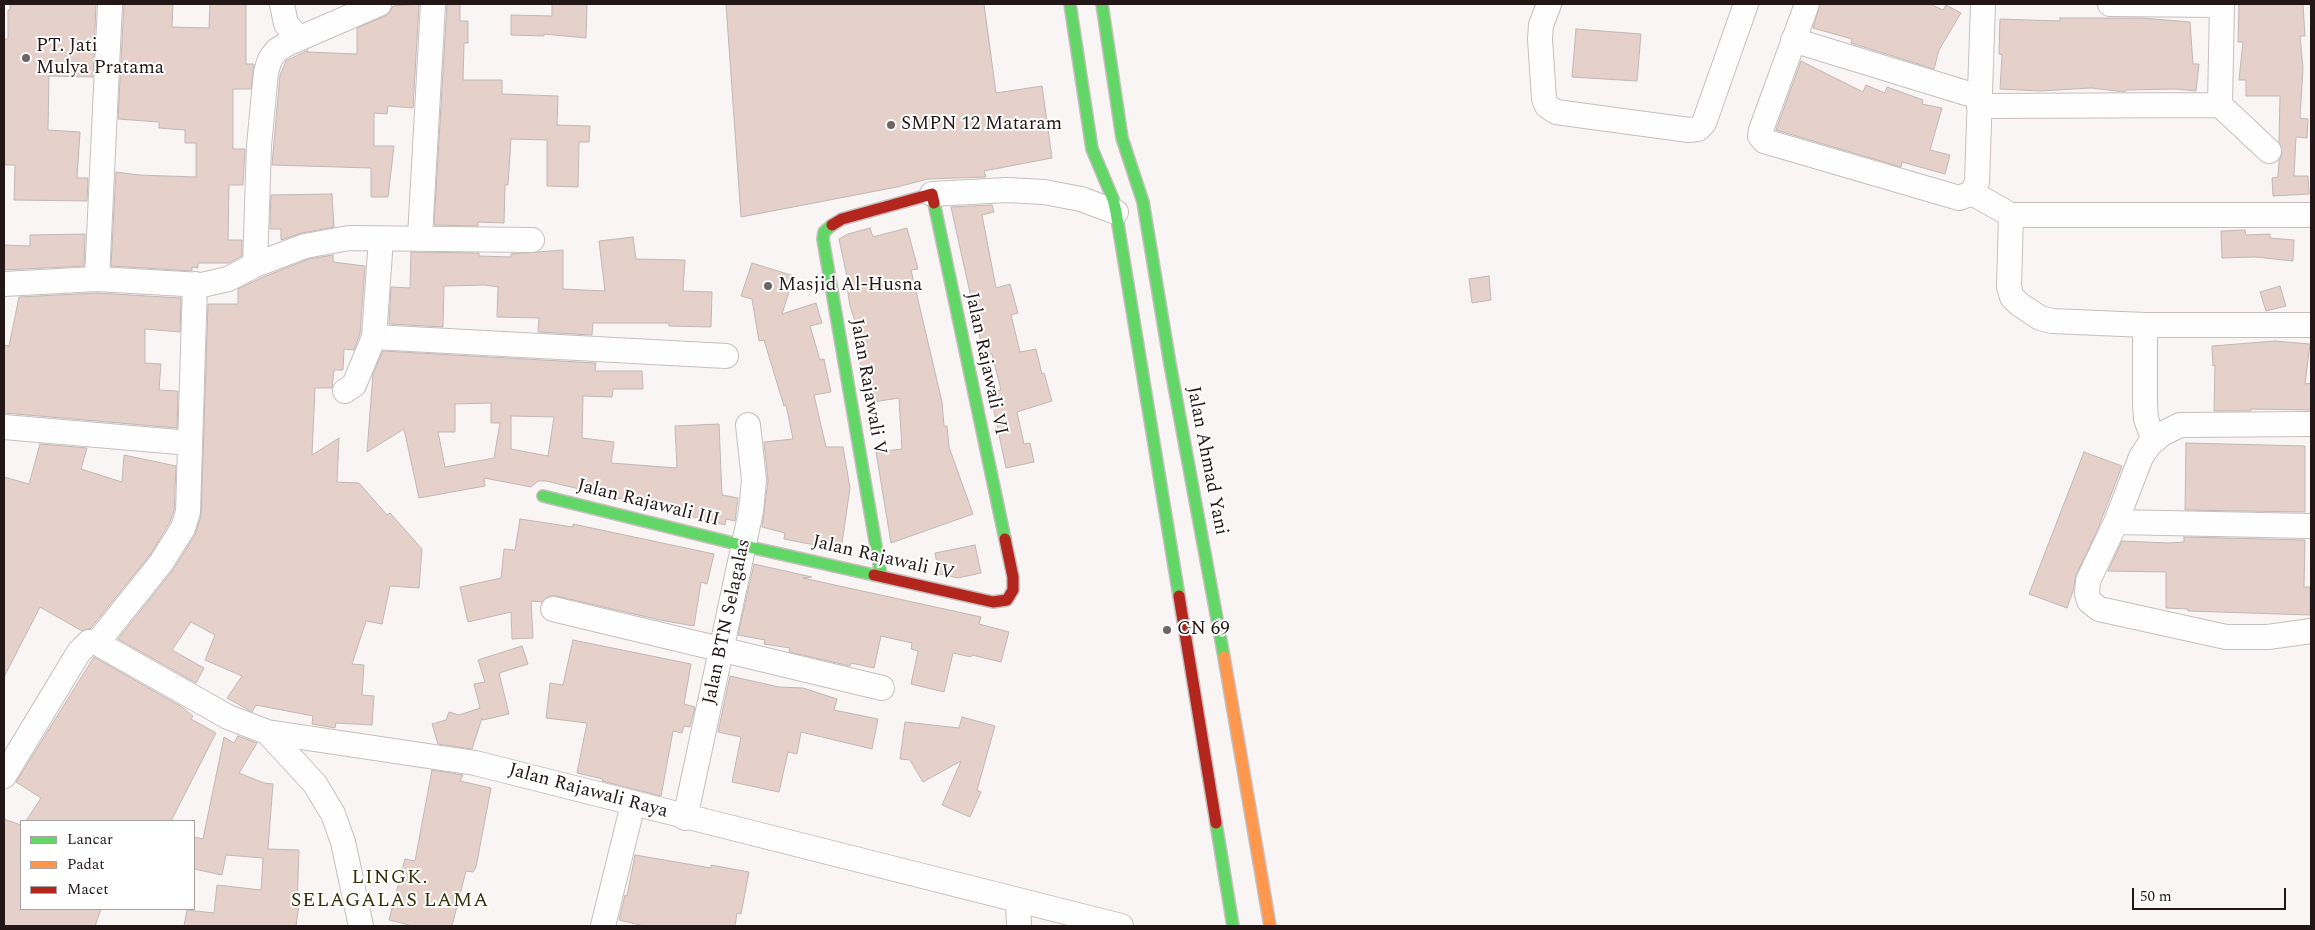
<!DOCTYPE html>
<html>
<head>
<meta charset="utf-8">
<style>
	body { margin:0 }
	#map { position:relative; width:2315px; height:930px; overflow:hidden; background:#faf5f5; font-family:Spectral,serif }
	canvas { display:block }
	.frame { position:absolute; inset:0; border:5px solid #231616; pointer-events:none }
	.legend { position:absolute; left:20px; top:820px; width:175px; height:90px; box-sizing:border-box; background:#fff; border:1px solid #a7a2a2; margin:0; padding:6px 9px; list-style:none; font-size:15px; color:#231616 }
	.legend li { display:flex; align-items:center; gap:10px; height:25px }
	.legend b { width:25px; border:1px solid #a7a2a2 }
	.scale { position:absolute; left:2132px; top:888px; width:154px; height:22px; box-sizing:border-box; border:2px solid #231616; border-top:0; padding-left:6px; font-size:15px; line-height:18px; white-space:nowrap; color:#231616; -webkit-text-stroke:4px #fff; paint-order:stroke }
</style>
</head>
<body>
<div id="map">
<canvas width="2315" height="930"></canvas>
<div class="frame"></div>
<ul class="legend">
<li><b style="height:6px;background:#63d668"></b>Lancar</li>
<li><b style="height:6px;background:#ff974d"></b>Padat</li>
<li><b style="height:6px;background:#b3261e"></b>Macet</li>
</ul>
<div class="scale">50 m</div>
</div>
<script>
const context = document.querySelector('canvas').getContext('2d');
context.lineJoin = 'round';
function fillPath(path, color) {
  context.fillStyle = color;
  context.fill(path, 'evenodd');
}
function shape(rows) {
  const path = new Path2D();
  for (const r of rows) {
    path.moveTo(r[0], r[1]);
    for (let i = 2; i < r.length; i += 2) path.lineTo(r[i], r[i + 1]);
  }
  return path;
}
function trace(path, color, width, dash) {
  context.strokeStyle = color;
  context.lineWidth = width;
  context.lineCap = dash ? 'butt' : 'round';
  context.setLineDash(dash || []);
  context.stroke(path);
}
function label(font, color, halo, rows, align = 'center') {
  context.font = font + ' Spectral,serif';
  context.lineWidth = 4;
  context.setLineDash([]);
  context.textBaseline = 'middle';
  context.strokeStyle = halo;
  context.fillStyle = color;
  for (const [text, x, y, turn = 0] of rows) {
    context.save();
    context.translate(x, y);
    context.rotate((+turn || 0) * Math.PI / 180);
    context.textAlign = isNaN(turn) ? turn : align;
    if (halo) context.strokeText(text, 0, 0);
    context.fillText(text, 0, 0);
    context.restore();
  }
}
const building = shape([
	[10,4,96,4,93,77,49,76,48,130,80,132,77,178,88,178,87,201,14,200,15,165,4,165,4,39,8,39,8,10,10,10,10,4],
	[124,4,173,4,172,27,209,28,210,4,246,4,246,64,254,64,251,89,233,89,233,149,245,149,243,185,229,185,228,240,242,240,242,256,229,263,198,263,198,268,192,267,192,271,111,266,116,172,139,175,196,177,196,143,185,143,185,130,159,128,159,122,118,119,124,4],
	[419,4,413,108,388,106,387,114,374,113,374,146,394,146,388,197,371,197,371,168,272,165,280,75,286,61,308,50,307,52,357,54,357,28,385,16,390,12,393,6,419,4],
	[447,4,460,4,460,21,468,21,468,43,464,43,463,80,502,80,502,94,558,96,557,125,590,126,589,142,579,142,578,187,547,186,547,140,511,139,508,185,505,185,504,223,478,222,478,226,434,225,447,4],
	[552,4,587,4,586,38,544,34,544,36,511,35,511,15,552,16,552,4],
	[726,4,984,4,996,93,1042,86,1052,158,984,171,986,177,928,179,897,187,741,217,726,4],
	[1820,4,1930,4,1943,10,1946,5,1961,13,1939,50,1934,69,1851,43,1852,39,1813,28,1820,4],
	[2239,4,2303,4,2305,36,2300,36,2303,68,2300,118,2308,119,2307,138,2296,137,2294,176,2308,176,2309,194,2273,196,2272,178,2278,177,2279,161,2282,154,2279,142,2280,96,2246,96,2246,80,2239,80,2243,42,2238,42,2239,4],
	[2060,18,2142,18,2190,22,2193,64,2199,64,2196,91,2176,89,2126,90,2125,92,2091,88,2040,91,2000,89,2002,55,1999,54,2000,19,2060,21,2060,18],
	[1576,29,1641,34,1637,81,1572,77,1576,29],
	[1801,61,1863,92,1866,85,1885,93,1887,87,1923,100,1922,104,1942,108,1930,150,1950,155,1945,174,1902,162,1901,167,1776,130,1801,61],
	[332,194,334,227,302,233,281,240,281,229,270,229,271,195,332,194],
	[992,205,994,212,982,215,996,288,1010,284,1018,313,1011,315,1020,352,1036,349,1042,374,1044,373,1052,401,1017,412,1024,444,1030,443,1034,462,1006,468,990,392,1001,390,992,354,984,356,951,207,992,205],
	[870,228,873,237,907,228,918,269,911,270,942,402,944,426,947,426,949,447,973,514,891,543,876,452,902,449,899,398,867,403,854,328,857,327,850,306,847,287,849,286,839,239,848,234,870,228],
	[2245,230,2246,235,2270,234,2270,238,2294,240,2293,261,2255,257,2222,258,2221,231,2245,230],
	[85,234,84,266,4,270,4,245,30,246,30,235,85,234],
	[633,237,636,259,685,260,683,291,712,292,711,327,669,326,669,323,593,323,592,335,538,332,539,318,497,317,498,287,485,285,444,286,443,327,389,324,391,287,410,288,411,252,479,253,479,256,511,257,511,254,563,250,563,289,605,291,599,241,633,237],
	[333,255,333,262,365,266,360,334,354,350,344,349,343,370,334,370,332,388,315,388,312,455,339,438,337,482,359,483,387,515,390,513,422,549,419,588,390,586,382,624,366,621,352,664,364,665,362,695,374,696,372,725,336,723,335,728,312,724,313,716,256,705,252,712,227,698,242,676,205,660,215,635,191,622,172,650,204,668,196,683,118,639,173,570,195,535,201,516,208,304,238,304,238,289,261,278,309,259,333,255],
	[752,263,794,276,782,314,816,303,821,320,822,323,810,326,820,360,824,359,831,392,814,395,826,447,843,447,850,488,841,550,784,539,785,533,762,527,768,481,764,442,793,439,786,405,784,406,764,340,759,341,752,299,741,296,752,263],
	[1489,276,1491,300,1472,303,1469,279,1489,276],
	[2280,286,2286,306,2266,311,2260,292,2280,286],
	[97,293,181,298,180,332,145,329,145,363,161,364,159,390,178,391,177,428,4,413,4,345,9,346,19,297,97,293],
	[2275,341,2310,344,2305,384,2311,383,2311,410,2251,409,2251,411,2214,411,2215,365,2213,366,2212,346,2275,341],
	[383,351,596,363,595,371,642,371,643,389,613,389,612,397,583,396,582,438,614,442,611,463,677,468,675,426,719,424,722,495,738,498,735,521,726,519,725,525,665,510,665,506,642,504,546,481,538,481,531,487,484,478,485,486,419,498,404,429,367,452,373,374,383,351],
	[491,403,491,423,500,423,494,458,445,467,438,432,455,432,455,404,491,403],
	[511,416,554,417,548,456,511,449,511,416],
	[2186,443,2305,446,2305,512,2185,510,2186,443],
	[40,444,87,448,81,469,122,482,124,455,176,466,174,510,170,522,150,555,91,628,82,631,40,607,4,677,4,477,29,484,40,444],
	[2084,452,2122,466,2097,531,2076,575,2073,591,2067,608,2029,594,2084,452],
	[520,519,573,527,573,524,714,554,707,584,701,582,694,626,660,620,556,596,549,596,542,602,531,601,533,638,512,639,511,612,468,622,460,587,501,578,504,549,515,550,520,519],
	[2184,537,2305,540,2304,587,2310,587,2310,615,2188,611,2188,609,2166,608,2166,572,2108,571,2122,541,2168,543,2184,542,2184,537],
	[975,545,981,573,958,578,939,574,935,553,975,545],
	[754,564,812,577,803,578,981,617,979,624,1009,632,1001,662,972,655,971,657,953,653,944,692,911,684,918,651,911,649,912,643,881,636,874,668,851,663,850,666,789,652,790,648,764,644,765,640,738,635,754,564],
	[573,640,691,664,684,704,695,707,690,727,684,726,682,733,673,731,661,796,602,781,603,779,577,773,587,723,546,718,550,683,563,685,573,640],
	[522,646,528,664,499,673,509,714,483,720,482,718,472,749,438,744,432,724,446,720,449,712,459,715,480,708,474,684,485,682,478,660,522,646],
	[94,657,182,707,193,716,191,719,216,733,171,821,26,821,41,798,16,782,94,657],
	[730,676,779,687,803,688,837,699,834,710,878,719,872,749,801,732,797,754,788,752,779,792,732,782,741,737,718,732,730,676],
	[962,717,995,726,977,790,981,792,970,817,942,805,961,761,923,782,910,760,900,759,905,722,959,728,962,717],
	[238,736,257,743,239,773,264,783,273,784,268,849,299,850,297,905,299,905,296,926,184,926,187,910,214,913,217,885,261,890,263,858,226,855,222,875,194,869,194,837,203,839,224,737,234,743,238,736],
	[432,770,463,775,460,781,491,788,476,867,473,872,466,871,452,926,413,926,389,920,405,859,415,861,432,770],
	[4,819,21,825,21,909,101,909,95,926,4,926,4,819],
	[635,855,711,868,711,865,749,872,741,914,737,913,735,926,644,926,619,920,625,895,627,896,635,855]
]);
const street = shape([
	[282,4,286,24,299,38],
	[1549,4,1541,25,1540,39,1544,99,1547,106,1556,112,1689,130,1698,129,1704,123,1746,4],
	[1807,4,1761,130,1760,136,1764,141,1959,198,1972,193,1977,182,1983,4],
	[2110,4,2222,5],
	[2222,4,2220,105,2269,151],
	[1793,40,1979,97],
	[1979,106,2220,105],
	[1972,193,2011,215,2311,215],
	[932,194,1007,190,1044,192,1081,199,1116,212],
	[2011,215,2009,287,2012,297,2019,304,2040,318,2052,321,2145,325,2311,325],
	[420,237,433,4],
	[255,265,305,246,349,238,532,240],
	[97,279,110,4],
	[4,284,97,279,202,285,228,279,255,265,259,146,266,72,270,59,277,50,289,43,379,4],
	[2145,325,2145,404,2146,419,2154,441],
	[374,337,726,356],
	[345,391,354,385,374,337,381,239],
	[2311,424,2180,425,2162,434,2149,445,2141,457,2116,522,2088,581,2087,594,2089,601,2099,609,2226,637,2268,637,2311,631],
	[4,427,190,443],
	[2116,522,2311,526],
	[553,609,882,688],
	[97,643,228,717,267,732],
	[4,776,79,652,89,642,97,643,161,563,183,528,188,512,195,284],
	[685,818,751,511,754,480,748,425],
	[1018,901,1019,926],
	[361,926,343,842,333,814,315,784,267,732,475,763,1121,926],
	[603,926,633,804]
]);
const fast = shape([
	[1070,4,1092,149,1113,199,1116,212,1179,596],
	[1102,4,1122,138,1143,202,1170,364,1224,657],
	[934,203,1005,539],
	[832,225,824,232,823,239,881,575],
	[543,496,745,546,874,575],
	[1216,823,1233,926]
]);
const slow = shape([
	[1224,657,1270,926]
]);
const jam = shape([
	[832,225,842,219,932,194,934,203],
	[874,575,993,602,1007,600,1013,590,1013,577,1005,539],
	[1179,596,1216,823]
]);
const markers = [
	[26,58,5,"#6e6464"],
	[891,125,5,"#6e6464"],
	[768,286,5,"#6e6464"],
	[1167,630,5,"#6e6464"]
];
const poiNames = [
	["PT. Jati",36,47],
	["Mulya Pratama",36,69],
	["SMPN 12 Mataram",901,125],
	["Masjid Al-Husna",778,286],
	["CN 69",1177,630]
];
const streetNames = [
	["Jalan Rajawali VI",985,364,78],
	["Jalan Rajawali V",867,387,80],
	["Jalan Ahmad Yani",1206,461,79],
	["Jalan Rajawali III",648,504,14],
	["Jalan Rajawali IV",883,559,13],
	["Jalan BTN Selagalas",728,622,-78],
	["Jalan Rajawali Raya",588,792,15]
];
const neighbourhoodNames = [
	["LINGK.",390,879],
	["SELAGALAS LAMA",390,902]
];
fillPath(building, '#e5d0ca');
trace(building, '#c0b7b5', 1);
trace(street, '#c7bebe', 26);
trace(fast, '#c7bebe', 14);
trace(slow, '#c7bebe', 14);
trace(jam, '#c7bebe', 14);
trace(street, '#fefefe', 24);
trace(fast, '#63d668', 11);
trace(slow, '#ff974d', 11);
trace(jam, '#b3261e', 11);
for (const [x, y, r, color] of markers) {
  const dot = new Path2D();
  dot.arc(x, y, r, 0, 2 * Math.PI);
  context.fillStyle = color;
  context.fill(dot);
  trace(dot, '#fff', 2);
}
label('19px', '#231616', '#fff', poiNames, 'left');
label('19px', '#231616', '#fff', streetNames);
context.letterSpacing = '1px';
label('20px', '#313208', '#fff', neighbourhoodNames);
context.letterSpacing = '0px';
</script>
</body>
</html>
